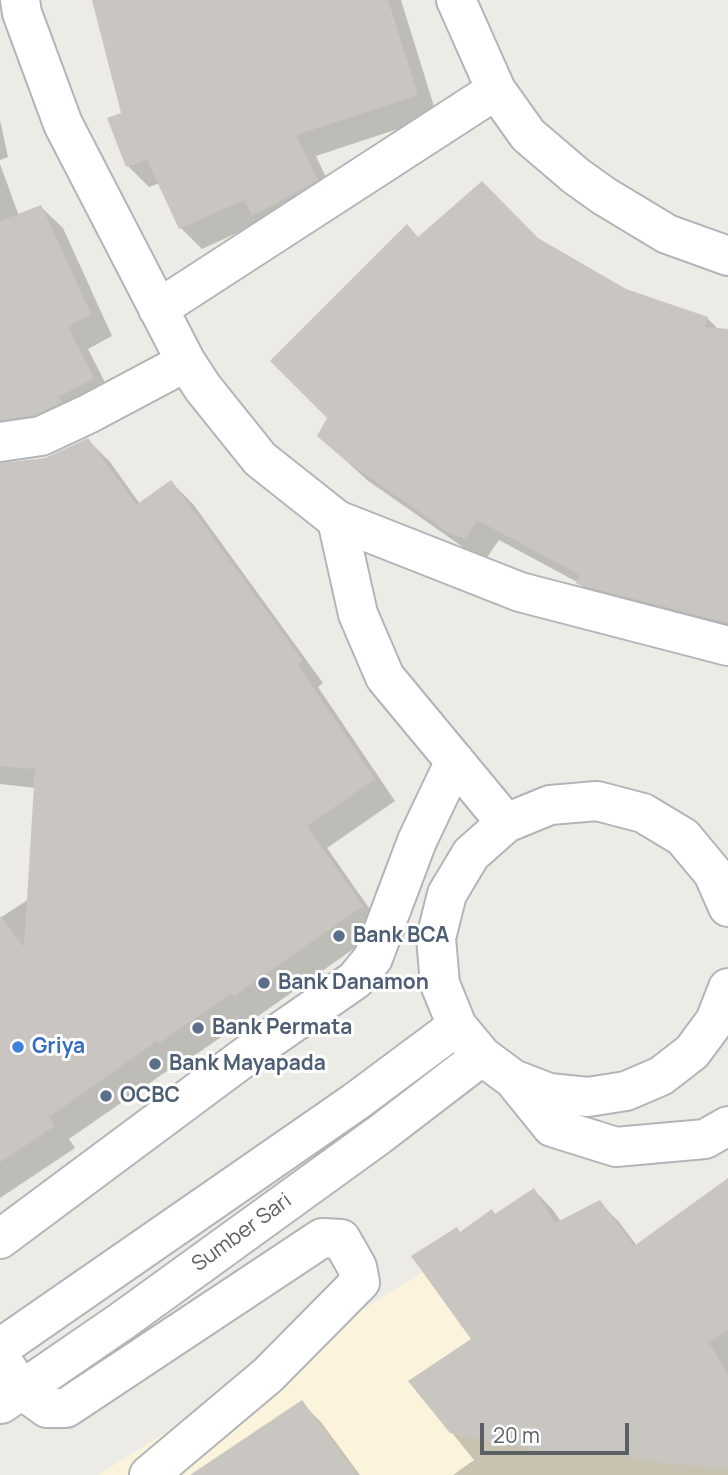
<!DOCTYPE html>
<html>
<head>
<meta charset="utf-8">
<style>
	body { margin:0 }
	#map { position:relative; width:728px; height:1475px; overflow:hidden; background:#edebe5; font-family:Manrope,sans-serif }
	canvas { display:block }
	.scale { position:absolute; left:480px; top:1423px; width:149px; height:32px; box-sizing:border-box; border:4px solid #5c6064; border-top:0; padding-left:9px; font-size:21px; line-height:24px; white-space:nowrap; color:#5c6064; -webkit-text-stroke:5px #fff; paint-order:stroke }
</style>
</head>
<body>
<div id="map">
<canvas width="728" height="1475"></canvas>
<div class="scale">20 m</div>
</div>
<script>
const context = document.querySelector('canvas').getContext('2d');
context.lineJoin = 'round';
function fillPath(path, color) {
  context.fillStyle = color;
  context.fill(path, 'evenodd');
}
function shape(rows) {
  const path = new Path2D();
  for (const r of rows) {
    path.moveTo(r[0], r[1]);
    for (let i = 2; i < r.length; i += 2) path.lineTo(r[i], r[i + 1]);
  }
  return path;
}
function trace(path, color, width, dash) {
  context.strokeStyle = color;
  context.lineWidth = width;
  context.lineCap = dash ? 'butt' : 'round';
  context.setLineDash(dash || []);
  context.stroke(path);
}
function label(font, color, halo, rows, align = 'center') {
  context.font = font + ' Manrope,sans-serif';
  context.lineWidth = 6;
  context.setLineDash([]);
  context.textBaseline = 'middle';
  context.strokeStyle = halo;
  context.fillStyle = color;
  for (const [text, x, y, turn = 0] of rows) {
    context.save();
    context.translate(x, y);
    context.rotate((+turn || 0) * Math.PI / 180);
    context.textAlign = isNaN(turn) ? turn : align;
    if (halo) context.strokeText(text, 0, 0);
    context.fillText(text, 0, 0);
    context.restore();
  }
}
const commercial = shape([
	[469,1243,728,1465,728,1475,98,1475]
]);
const shadow = shape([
	[93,0,401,0,437,116,316,156,337,201,261,222,202,249,181,228,160,183,149,187,128,166,109,119,123,114],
	[0,120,8,157,0,160],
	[0,164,19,216,41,207,63,228,112,336,88,349,114,400,1,457,0,463],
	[419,239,538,240,626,291,707,318,719,330,728,331,728,638,599,605,579,583,499,540,486,559,470,552,367,480,319,436],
	[88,440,110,462,140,504,171,482,193,504,323,683,318,687,395,801,327,848,383,928,257,1017,255,1014,182,1064,180,1062,69,1139,75,1148,0,1198,0,918,29,899,36,788,0,784,0,465,45,459],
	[728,1186,728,1475,453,1475,474,1460,410,1381,474,1339,461,1233,496,1216,534,1190,553,1210,561,1222,599,1202,619,1222,637,1246],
	[302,1403,321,1422,360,1475,196,1475]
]);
const building = shape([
	[92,0,388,0,418,95,296,135,318,180,308,186,252,216,244,200,179,229,147,160,126,167,107,118,121,113],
	[482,181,538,238,626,289,708,317,705,327,728,329,728,623,576,584,580,575,477,520,465,539,448,532,345,460,317,436,327,418,270,361,407,224,418,237],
	[41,205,91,314,68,327,94,378,58,397,62,402,35,415,0,420,0,221],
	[88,438,136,505,171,480,303,661,298,665,375,779,307,826,363,906,234,996,232,993,159,1043,157,1041,49,1117,55,1126,0,1162,0,916,24,947,35,769,0,766,0,463,45,458],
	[728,1178,728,1329,709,1343,728,1374,728,1468,667,1464,611,1454,552,1453,450,1433,408,1381,471,1339,411,1256,457,1227,460,1232,492,1209,495,1214,534,1188,555,1223,600,1200,634,1246],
	[302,1400,357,1475,190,1475]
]);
const minor = shape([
	[20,0,22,13,63,124,186,362,203,388,260,459,337,520,358,614,385,677,506,823],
	[456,0,496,90,528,135,576,176,604,196,667,234,728,256],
	[158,309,496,90],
	[0,442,41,436,88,414,186,362],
	[337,520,520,592,728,646],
	[728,907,713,873,683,837,643,813,597,801,550,805,506,823,471,854,447,894,436,938,440,984,457,1026,482,1056,513,1079,549,1093,588,1097,626,1091,661,1076,692,1052,715,1021,728,988],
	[514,1080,552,1127,616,1147,705,1139,728,1126],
	[0,1239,254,1050,355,980,373,958,417,841,455,761],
	[0,1348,355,1102,457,1026],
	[0,1358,22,1390,47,1408,66,1408,322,1238,341,1239,357,1267,360,1282,268,1375,149,1475],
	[1,1404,122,1321,379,1135,482,1056]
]);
const markers = [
	[339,936,7,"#5c6f8a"],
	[264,983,7,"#5c6f8a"],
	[198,1028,7,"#5c6f8a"],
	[18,1047,7,"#3f7fe0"],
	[155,1064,7,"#5c6f8a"],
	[106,1096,7,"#5c6f8a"]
];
const serviceNames = [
	["Bank BCA",353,936],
	["Bank Danamon",278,983],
	["Bank Permata",212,1028],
	["Bank Mayapada",169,1064],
	["OCBC",120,1096]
];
const shopNames = [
	["Griya",32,1047]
];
const streetNames = [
	["Sumber Sari",242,1233,-36]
];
fillPath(commercial, '#fbf3dc');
fillPath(shadow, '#0003');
fillPath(building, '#c9c6c2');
trace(minor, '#b2b5b8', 42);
trace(minor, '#fff', 38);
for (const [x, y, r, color] of markers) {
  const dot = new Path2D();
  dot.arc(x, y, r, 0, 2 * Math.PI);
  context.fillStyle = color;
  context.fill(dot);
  trace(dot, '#fff', 2.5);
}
label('bold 21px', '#4e5e75', '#fff', serviceNames, 'left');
label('bold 21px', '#366cbe', '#fff', shopNames, 'left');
label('21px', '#5c6064', '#fff', streetNames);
</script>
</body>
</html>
